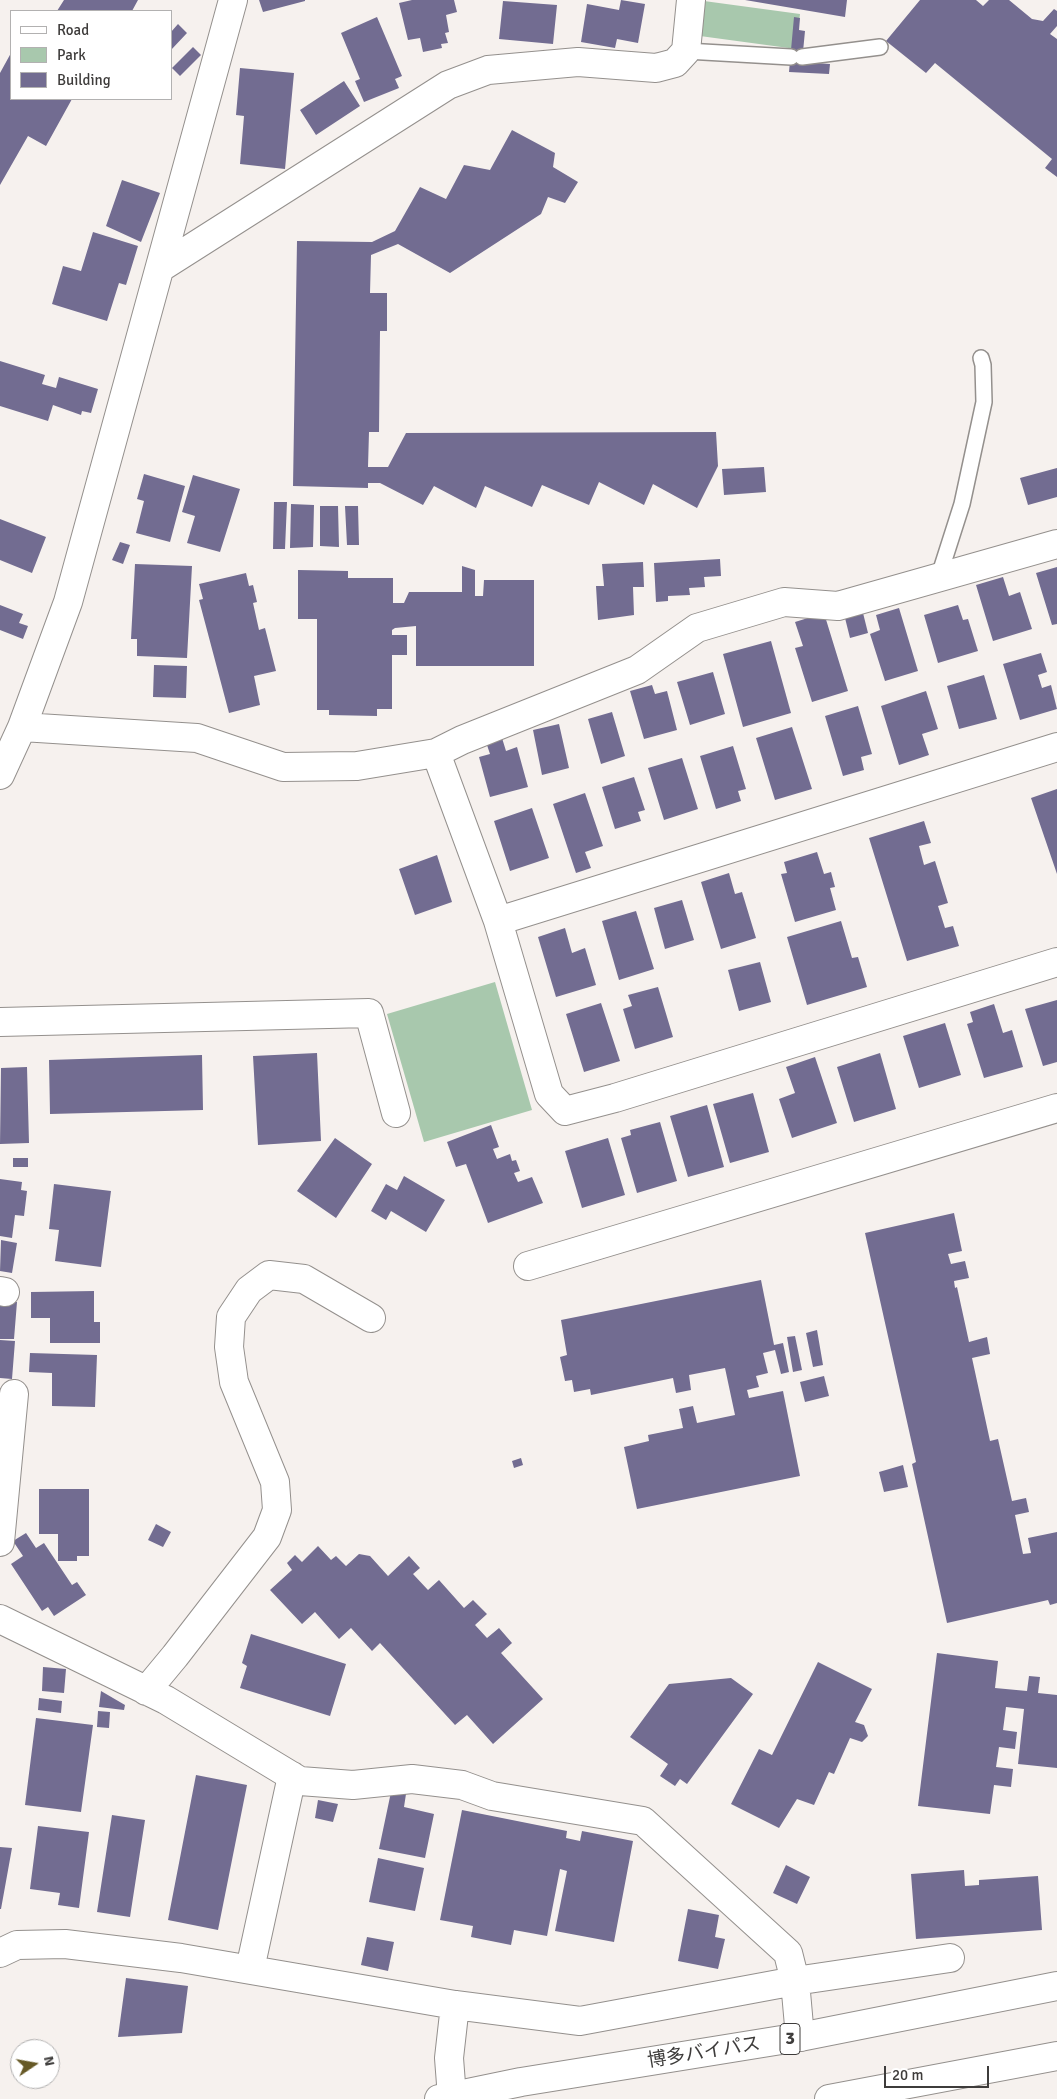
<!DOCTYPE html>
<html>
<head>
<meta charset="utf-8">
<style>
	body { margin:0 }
	#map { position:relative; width:1057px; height:2099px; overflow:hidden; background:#f6f1ee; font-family:Signika,sans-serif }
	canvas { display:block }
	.legend { position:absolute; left:10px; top:10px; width:162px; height:90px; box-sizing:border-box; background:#fff; border:1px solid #b2b1b1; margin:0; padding:6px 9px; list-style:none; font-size:15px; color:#3e3c3b }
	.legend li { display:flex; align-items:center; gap:10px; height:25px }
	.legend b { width:25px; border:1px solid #b2b1b1 }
	.north { position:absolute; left:10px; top:2039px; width:50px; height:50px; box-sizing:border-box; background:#fff; border:1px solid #b2b1b1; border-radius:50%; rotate:78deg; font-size:14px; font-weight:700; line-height:20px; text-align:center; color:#3e3c3b }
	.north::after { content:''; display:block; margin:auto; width:18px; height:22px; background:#665926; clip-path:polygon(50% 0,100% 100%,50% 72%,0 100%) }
	.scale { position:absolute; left:884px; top:2066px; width:105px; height:22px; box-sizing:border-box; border:2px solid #3e3c3b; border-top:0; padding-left:6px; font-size:15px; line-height:18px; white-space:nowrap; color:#3e3c3b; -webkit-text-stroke:4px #fff; paint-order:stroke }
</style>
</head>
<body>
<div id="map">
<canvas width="1057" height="2099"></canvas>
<ul class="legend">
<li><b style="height:6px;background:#fff"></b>Road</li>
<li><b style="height:14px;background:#a8c8ad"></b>Park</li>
<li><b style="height:14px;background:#726c91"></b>Building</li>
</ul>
<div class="north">N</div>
<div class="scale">20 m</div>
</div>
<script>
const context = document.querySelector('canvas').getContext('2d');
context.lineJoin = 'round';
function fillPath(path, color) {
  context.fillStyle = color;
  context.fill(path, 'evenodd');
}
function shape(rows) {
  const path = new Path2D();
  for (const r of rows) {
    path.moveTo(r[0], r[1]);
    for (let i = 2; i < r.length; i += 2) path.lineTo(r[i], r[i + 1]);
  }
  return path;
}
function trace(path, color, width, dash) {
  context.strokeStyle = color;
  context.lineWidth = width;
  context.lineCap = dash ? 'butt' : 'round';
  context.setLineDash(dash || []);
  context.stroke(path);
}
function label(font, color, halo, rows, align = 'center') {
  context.font = font + ' Signika,"Noto Sans JP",sans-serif';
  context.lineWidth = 5;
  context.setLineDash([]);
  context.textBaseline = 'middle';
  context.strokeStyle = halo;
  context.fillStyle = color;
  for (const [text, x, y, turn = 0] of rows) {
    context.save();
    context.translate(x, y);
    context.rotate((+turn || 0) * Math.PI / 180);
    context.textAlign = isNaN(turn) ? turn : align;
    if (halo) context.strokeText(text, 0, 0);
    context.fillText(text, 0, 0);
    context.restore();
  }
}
const green = shape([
	[704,1,800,14,796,49,700,36],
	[495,982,532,1110,424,1142,387,1014]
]);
const building = shape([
	[64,0,138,0,132,11,57,11],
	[259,0,305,0,305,1,263,12],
	[412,0,454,0,457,12,446,15,449,32,445,33,448,43,441,44,442,48,423,52,420,38,408,40,399,3],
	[621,0,645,4,638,43,617,39,615,48,581,42,587,4,619,10],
	[745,0,847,0,845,17],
	[920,0,976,0,983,6,989,0,1009,0,1032,19,1043,21,1054,9,1057,11,1057,26,1050,34,1057,39,1057,177,1045,168,1052,159,935,63,926,73,886,41],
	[503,1,557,5,553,44,499,39],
	[377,17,402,76,395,79,399,88,364,102,355,81,360,79,341,33],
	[794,17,800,18,799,30,805,31,802,62,830,64,829,74,789,72],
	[178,24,187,33,171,50,171,32],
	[193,47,201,55,180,76,172,68],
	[11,53,11,99,72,99,46,146,28,136,0,185,0,73],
	[240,68,294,73,285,169,240,164,244,116,236,115],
	[344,81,360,106,316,135,300,110],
	[512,130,555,153,553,167,578,182,565,203,548,197,541,214,450,273,398,244,371,255,370,293,387,293,387,331,380,331,379,432,369,432,368,467,388,467,406,433,716,432,718,466,697,508,653,484,644,505,599,482,589,505,542,485,532,507,485,486,476,508,434,486,423,505,380,483,368,483,368,488,293,486,297,241,372,242,395,231,420,187,446,199,464,165,490,170],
	[122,180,160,193,141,242,106,226],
	[93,232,138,246,126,285,119,283,107,321,52,304,63,266,81,271],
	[0,361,45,375,42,384,56,388,59,377,98,389,91,413,82,411,81,415,53,405,48,421,0,406],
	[764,467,766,492,724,495,722,469],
	[1057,468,1057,497,1028,505,1020,478],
	[144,474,185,486,170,542,136,533,144,501,137,499],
	[193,475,240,489,220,552,187,543,195,516,182,512],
	[274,502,287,502,285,549,273,549],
	[291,504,314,505,313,547,290,548],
	[320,506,338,506,339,547,320,546],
	[345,506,358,506,359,545,347,545],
	[0,519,46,537,32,573,0,560],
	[120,542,130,545,123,564,112,560],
	[720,559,721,576,704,577,705,587,689,588,690,595,668,596,668,601,656,602,654,563],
	[643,562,644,587,633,587,634,615,598,620,596,586,604,586,602,564],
	[135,564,192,566,187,658,137,656,137,639,131,639],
	[462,566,475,570,475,596,483,596,484,580,534,580,534,666,416,666,416,626,395,628,392,630,392,635,407,635,407,655,392,655,392,709,377,709,377,716,329,715,329,710,317,710,317,619,298,619,298,570,348,571,348,578,393,578,393,603,404,603,409,592,462,592],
	[1057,567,1057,624,1052,625,1036,573],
	[246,573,249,586,253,585,257,602,253,603,259,630,265,628,276,671,254,676,260,705,229,713,199,600,203,599,199,584],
	[1003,577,1009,596,1020,592,1032,629,993,641,976,585],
	[0,605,23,614,19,623,28,626,23,639,0,630],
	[958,605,963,620,968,619,978,651,938,663,924,615],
	[899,608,918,671,885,681,870,634,880,630,876,615],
	[824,613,848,691,812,702,795,648,803,646,795,622],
	[863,613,868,633,850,638,845,618],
	[771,641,791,713,743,727,723,654],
	[1041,653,1047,672,1038,675,1042,688,1051,685,1057,709,1020,720,1003,664],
	[154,665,187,666,186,698,153,697],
	[713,672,725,714,690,725,677,682],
	[984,675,997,719,959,729,947,686],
	[652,685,655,694,667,691,677,730,644,739,630,691],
	[926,691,938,729,922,734,929,755,899,765,881,706],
	[858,706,872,754,861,757,864,770,843,776,825,716],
	[612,712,625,756,601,764,588,719],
	[559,724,569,768,542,775,533,730],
	[792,727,812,789,775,800,756,738],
	[502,738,506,751,517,747,528,787,490,797,479,757,490,754,486,742],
	[733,746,746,789,738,791,741,801,716,809,700,756],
	[682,758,698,809,664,820,648,768],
	[634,777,645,810,638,812,641,821,615,829,602,787],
	[1057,789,1057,874,1031,798],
	[585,793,603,846,585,852,591,868,576,873,553,804],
	[532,808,549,858,510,871,494,821],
	[924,821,931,843,919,846,924,865,935,861,948,903,938,906,945,928,953,926,959,946,907,961,869,838],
	[817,852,824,874,831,872,835,887,830,888,836,910,795,922,781,874,787,873,784,862],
	[437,855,452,902,415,915,399,869],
	[729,873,735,894,742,892,756,938,721,949,701,882],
	[682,900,694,940,665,949,654,908],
	[636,911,654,969,619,980,602,921],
	[841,921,852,958,858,957,867,987,807,1005,787,937],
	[565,928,572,953,585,948,596,985,556,997,538,937],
	[760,962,771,1002,739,1011,728,970],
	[658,987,673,1037,635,1049,623,1009,632,1006,628,995],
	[1057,1000,1057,1062,1043,1066,1025,1009],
	[601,1003,620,1061,584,1072,566,1014],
	[994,1004,1003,1033,1012,1030,1023,1067,984,1078,967,1024,973,1022,970,1012],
	[945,1023,961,1075,919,1088,903,1036],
	[317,1053,321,1141,258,1145,253,1056],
	[880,1053,896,1109,854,1122,837,1067],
	[202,1055,203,1110,50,1114,49,1060],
	[815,1057,837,1123,792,1138,779,1099,795,1093,786,1067],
	[27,1067,29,1143,0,1144,1,1068],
	[753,1093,769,1152,730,1163,713,1104],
	[707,1105,724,1167,688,1177,670,1116],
	[660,1122,677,1181,637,1193,621,1138,631,1135,630,1130],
	[491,1125,499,1147,493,1149,497,1159,510,1154,512,1161,516,1160,520,1171,514,1173,518,1182,532,1177,543,1203,488,1223,466,1164,456,1167,447,1142],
	[335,1138,372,1164,336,1218,297,1191],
	[608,1138,625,1195,582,1208,565,1151],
	[13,1158,28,1158,28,1167,13,1167],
	[404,1176,445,1200,426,1232,391,1211,386,1220,371,1211,386,1184,397,1190],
	[0,1179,22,1182,21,1190,27,1191,24,1216,15,1215,12,1238,0,1236],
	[54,1184,111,1191,101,1267,55,1261,59,1230,49,1229],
	[954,1213,962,1251,948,1254,951,1264,965,1261,969,1278,954,1281,955,1288,957,1287,969,1342,987,1337,990,1354,972,1358,990,1441,998,1439,1012,1501,1026,1498,1029,1512,1015,1515,1023,1554,1031,1553,1028,1538,1057,1532,1057,1603,1050,1605,1048,1600,947,1623,912,1464,916,1462,865,1233],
	[1,1240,17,1243,12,1273,0,1271],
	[761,1280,774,1345,783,1343,789,1372,781,1374,775,1350,763,1353,768,1373,756,1376,759,1387,747,1390,749,1398,783,1391,800,1476,637,1509,624,1447,649,1441,648,1435,683,1428,679,1409,693,1406,697,1423,735,1415,725,1368,689,1375,691,1390,676,1393,673,1378,591,1395,590,1389,574,1392,572,1380,565,1381,560,1357,567,1355,561,1320],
	[94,1291,94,1322,100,1322,100,1343,50,1343,50,1318,31,1318,31,1292],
	[0,1301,17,1302,14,1339,0,1339],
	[817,1330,823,1365,813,1367,806,1333],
	[795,1336,802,1370,793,1372,787,1337],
	[0,1340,15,1341,12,1379,0,1378],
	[30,1353,97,1355,95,1407,52,1406,52,1373,29,1372],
	[824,1376,829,1396,805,1402,800,1382],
	[521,1458,523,1465,514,1468,512,1461],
	[903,1465,908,1487,884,1492,879,1472],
	[39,1489,89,1489,89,1556,77,1556,77,1561,58,1561,58,1534,39,1534],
	[156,1524,171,1532,163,1547,148,1540],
	[26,1533,36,1548,44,1543,72,1585,77,1582,86,1595,54,1616,48,1607,42,1611,11,1564,23,1556,13,1541],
	[318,1546,331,1560,336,1556,346,1566,359,1554,370,1556,388,1576,409,1556,420,1568,413,1574,428,1590,439,1580,464,1608,473,1600,487,1614,475,1625,487,1638,499,1628,512,1643,501,1653,543,1699,493,1744,467,1715,455,1725,380,1643,372,1651,351,1628,339,1639,315,1612,302,1624,270,1590,292,1570,287,1563,295,1555,302,1562],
	[251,1634,346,1664,330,1716,240,1688,247,1666,242,1663],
	[937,1653,998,1661,995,1688,1027,1691,1029,1676,1040,1677,1038,1693,1057,1695,1057,1768,1018,1764,1024,1709,1006,1707,1003,1730,1017,1732,1015,1749,999,1747,996,1767,1013,1769,1011,1787,994,1785,990,1814,918,1806],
	[818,1662,872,1689,855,1722,864,1725,868,1736,862,1742,850,1738,834,1774,829,1772,814,1805,797,1799,779,1828,731,1804,759,1749,772,1755],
	[43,1667,66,1669,64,1693,42,1691],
	[731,1678,753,1694,687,1784,680,1779,675,1786,660,1776,668,1764,630,1737,669,1684],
	[101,1691,125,1705,124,1710,99,1707],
	[39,1698,62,1701,61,1713,38,1710],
	[98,1711,110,1712,109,1728,97,1727],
	[36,1718,93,1725,81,1812,25,1805],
	[196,1775,247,1785,218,1930,168,1920],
	[391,1792,406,1794,404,1807,434,1814,425,1858,379,1849],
	[318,1800,338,1804,333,1822,315,1818],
	[462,1810,567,1831,566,1838,580,1841,582,1831,633,1841,614,1942,555,1931,567,1871,560,1869,547,1936,514,1930,511,1945,471,1937,473,1926,440,1920],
	[112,1815,145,1820,130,1917,97,1912],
	[38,1826,89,1832,79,1908,58,1905,60,1893,30,1889],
	[0,1847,12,1848,1,1909,0,1909],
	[378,1858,424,1868,415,1911,369,1902],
	[786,1865,810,1877,797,1904,773,1893],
	[964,1870,965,1886,979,1885,979,1880,1038,1876,1042,1930,916,1939,911,1874],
	[688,1909,719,1915,715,1937,725,1939,718,1969,678,1961],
	[367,1937,394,1942,388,1971,361,1965],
	[126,1978,188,1986,182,2033,118,2037]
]);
const lane = shape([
	[686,51,791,57],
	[802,57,880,47],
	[939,576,962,504,984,402,983,365,981,358]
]);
const street = shape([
	[160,268,448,85,488,70,578,62,656,68,675,63,686,51,691,0],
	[22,727,197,738,283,767,357,766,436,753,462,740,637,670,697,628,784,602,838,606,1057,544],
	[436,753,498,921,549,1094,565,1111,615,1098,1057,962],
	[0,775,22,727,68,602,233,0],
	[498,921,1057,747],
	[0,1022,369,1013,396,1113],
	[528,1266,1057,1108],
	[0,1291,5,1292],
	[0,1542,14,1394],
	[0,1619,166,1700,300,1781,353,1785,412,1779,462,1785,492,1796,643,1821,788,1953,795,1981,800,2037],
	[146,1691,175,1656,267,1537,277,1510,275,1482,234,1382,229,1347,231,1317,249,1290,269,1275,304,1279,371,1318],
	[0,1953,17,1945,65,1944,181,1958,455,2005,580,2021,795,1981,950,1958],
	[250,1969,292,1776],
	[452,2097,449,2058,455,2005]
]);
const highway = shape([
	[439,2099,521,2082,800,2037,1057,1986],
	[829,2099,1057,2056]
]);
const shields = [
	[790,2039,20]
];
const shieldNames = [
	["3",790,2039]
];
const streetNames = [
	["博多バイパス",704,2053,-9]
];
fillPath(green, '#a8c8ad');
fillPath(building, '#726c91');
trace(lane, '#94908d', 18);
trace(street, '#94908d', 30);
trace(highway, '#94908d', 30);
trace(lane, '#fff', 15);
trace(street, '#fff', 28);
trace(highway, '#fff', 28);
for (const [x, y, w] of shields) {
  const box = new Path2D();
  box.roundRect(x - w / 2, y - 15.5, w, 31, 4);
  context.fillStyle = '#fff';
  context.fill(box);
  trace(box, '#3e3c3b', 1);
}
label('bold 18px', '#3e3c3b', null, shieldNames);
label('19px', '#3e3c3b', '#fff', streetNames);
</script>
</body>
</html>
